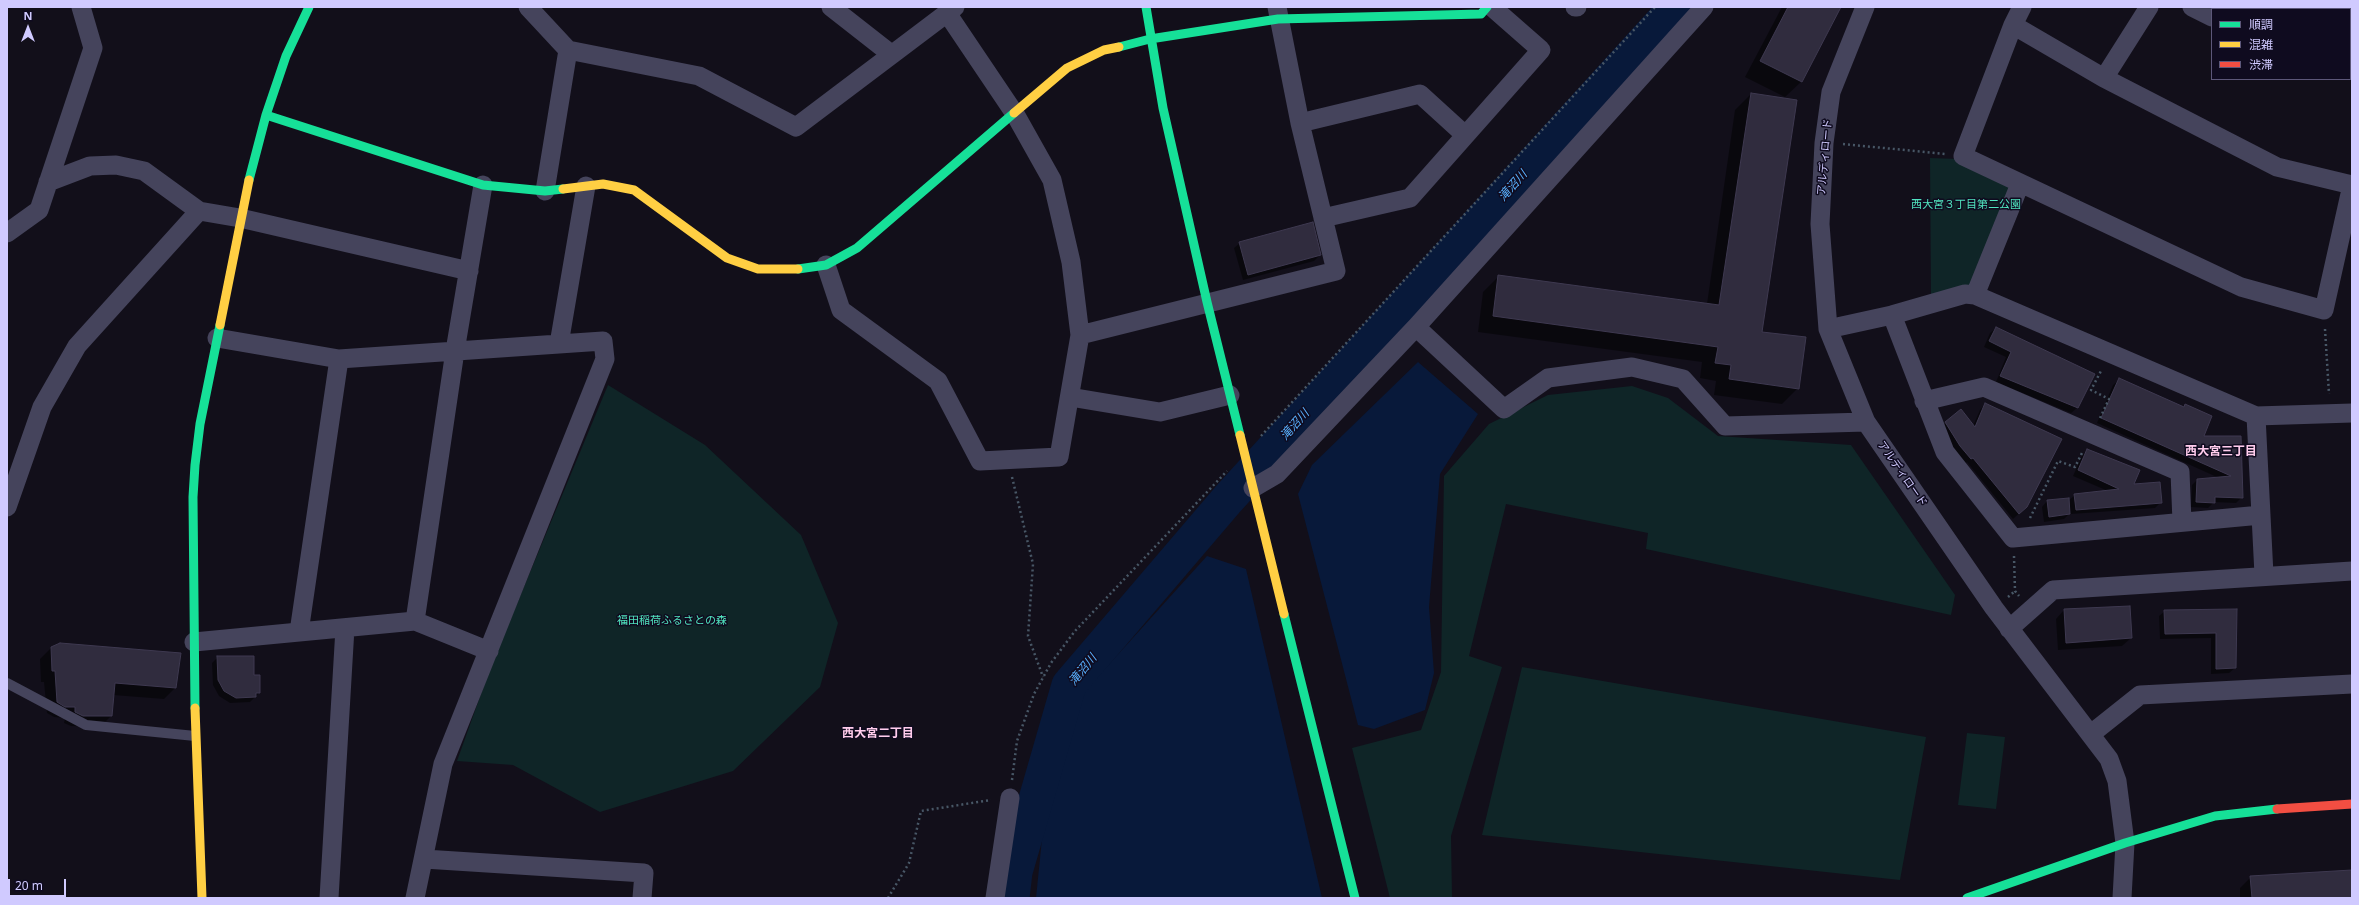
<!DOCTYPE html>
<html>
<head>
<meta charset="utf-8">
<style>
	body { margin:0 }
	#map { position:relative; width:2359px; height:905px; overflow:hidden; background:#120f1a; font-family:"Noto Sans","Noto Sans JP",sans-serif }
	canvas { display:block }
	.frame { position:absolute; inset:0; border:8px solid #d0caff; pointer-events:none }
	.legend { position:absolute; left:2211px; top:8px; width:140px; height:72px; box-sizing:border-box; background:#0f0b1f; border:1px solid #5c5779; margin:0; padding:5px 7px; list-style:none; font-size:12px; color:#d0caff }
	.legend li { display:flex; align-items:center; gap:8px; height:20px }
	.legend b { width:20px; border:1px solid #5c5779 }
	.north { position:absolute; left:8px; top:8px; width:40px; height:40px; -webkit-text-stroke:3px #0f0b1f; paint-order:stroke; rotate:0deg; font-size:11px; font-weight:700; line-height:16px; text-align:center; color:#d0caff }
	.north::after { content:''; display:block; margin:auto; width:14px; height:18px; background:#d0caff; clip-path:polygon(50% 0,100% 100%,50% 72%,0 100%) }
	.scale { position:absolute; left:8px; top:879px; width:58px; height:18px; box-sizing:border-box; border:2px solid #d0caff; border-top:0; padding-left:5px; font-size:12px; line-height:14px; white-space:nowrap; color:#d0caff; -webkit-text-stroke:3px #0f0b1f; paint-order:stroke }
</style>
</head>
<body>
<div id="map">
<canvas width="2359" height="905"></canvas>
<div class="frame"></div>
<ul class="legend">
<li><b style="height:5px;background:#16e098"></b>順調</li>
<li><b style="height:5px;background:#ffcf43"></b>混雑</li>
<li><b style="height:5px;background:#f24e42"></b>渋滞</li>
</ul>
<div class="north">N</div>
<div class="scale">20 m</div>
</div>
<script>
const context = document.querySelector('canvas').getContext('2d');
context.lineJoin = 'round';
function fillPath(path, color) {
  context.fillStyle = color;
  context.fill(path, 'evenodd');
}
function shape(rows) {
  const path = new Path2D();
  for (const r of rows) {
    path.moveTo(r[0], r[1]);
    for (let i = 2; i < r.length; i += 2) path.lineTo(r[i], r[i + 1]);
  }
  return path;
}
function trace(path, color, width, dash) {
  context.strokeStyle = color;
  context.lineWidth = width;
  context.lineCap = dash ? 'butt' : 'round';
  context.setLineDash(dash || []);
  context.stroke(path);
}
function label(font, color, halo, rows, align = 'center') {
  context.font = font + ' "Noto Sans","Noto Sans JP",sans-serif';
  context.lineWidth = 3;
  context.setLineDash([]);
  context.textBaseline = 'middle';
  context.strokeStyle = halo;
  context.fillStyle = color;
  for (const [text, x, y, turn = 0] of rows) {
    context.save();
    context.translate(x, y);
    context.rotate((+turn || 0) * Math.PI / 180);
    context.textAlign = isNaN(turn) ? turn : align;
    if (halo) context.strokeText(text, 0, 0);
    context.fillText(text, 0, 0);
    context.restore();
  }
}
const green = shape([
	[1930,158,1958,159,2007,182,2010,192,1976,280,1968,287,1931,297],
	[608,385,705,445,801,535,838,623,820,687,733,771,600,812,513,765,457,761,491,666],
	[1632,386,1668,398,1718,436,1851,445,1955,595,1951,615,1646,549,1648,533,1506,504,1469,656,1502,667,1451,836,1452,898,1390,898,1352,748,1421,730,1441,672,1444,476,1489,424,1548,395],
	[1522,667,1926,737,1900,880,1482,835],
	[1967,733,2005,737,1996,809,1958,805]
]);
const water = shape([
	[1418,362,1478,414,1440,474,1429,607,1434,673,1425,710,1374,729,1358,725,1298,494,1312,465],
	[1207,556,1246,569,1322,898,1036,898,1046,799,1084,692]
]);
const shadow = shape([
	[1782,7,1840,7,1801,82,1785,97,1745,77],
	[1751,94,1761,332,1798,388,1782,404,1714,395,1716,381,1700,378,1702,362,1478,332,1483,292,1499,276,1707,304,1735,110],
	[1240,243,1320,255,1314,261,1243,280,1234,248],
	[1996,328,2094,374,2077,408,2071,413,1996,382,2006,357,1984,347,1990,333],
	[2119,380,2183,407,2185,405,2202,437,2240,437,2242,497,2236,503,2214,502,2208,508,2191,507,2192,485,2197,480,2219,478,2097,423,2113,385],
	[1985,404,2026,507,2013,519,1967,462,1965,464,1955,451,1940,428,1946,423,1973,426,1980,410],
	[2087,450,2132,485,2161,502,2155,508,2071,514,2070,513,2064,519,2044,522,2042,507,2047,501,2068,501,2075,495,2108,491,2073,476,2082,456],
	[2064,610,2131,638,2122,646,2058,650,2056,619],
	[2236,610,2235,668,2229,673,2211,674,2211,638,2160,639,2159,616,2165,611],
	[51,648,175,688,164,699,113,695,111,716,100,727,71,726,64,723,65,718,54,717,47,713,44,682,41,682,40,659],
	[218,657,253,676,259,676,259,693,250,702,230,703,219,696,213,685,212,663],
	[2352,871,2352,898,2240,898,2240,888,2251,877]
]);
const river = shape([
	[1012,898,1015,872,1069,685,1228,499,1676,7]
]);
const building = shape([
	[1788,7,1841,7,1802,82,1760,61,1788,7],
	[1751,93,1797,100,1762,332,1806,337,1799,389,1729,379,1731,365,1715,363,1718,347,1493,316,1498,275,1719,305,1751,93],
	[1313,222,1321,255,1248,275,1239,242,1313,222],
	[1996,327,2095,374,2078,408,2000,376,2011,352,1989,341,1996,327],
	[2119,378,2184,407,2185,404,2212,416,2204,436,2241,436,2243,498,2215,497,2215,503,2196,502,2197,479,2231,476,2101,418,2119,378],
	[1985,403,2062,439,2027,507,2019,514,1973,458,1971,459,1960,446,1945,422,1961,409,1975,427,1985,403],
	[2087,449,2140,470,2134,484,2160,482,2162,503,2076,510,2074,494,2119,489,2078,470,2087,449],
	[2069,498,2070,514,2049,517,2047,500,2069,498],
	[2130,606,2132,638,2066,643,2064,609,2130,606],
	[2237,609,2236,668,2216,669,2216,633,2165,634,2164,610,2237,609],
	[60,643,181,653,176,688,115,683,112,716,83,716,75,712,75,707,65,707,57,702,55,671,52,671,51,647,60,643],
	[217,656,254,656,254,675,260,675,260,693,256,693,256,697,236,698,224,691,218,680,217,656],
	[2352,870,2352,898,2252,898,2250,876,2352,870]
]);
const path = shape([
	[1843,144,1945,154],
	[2325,329,2329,394],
	[2100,418,2109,399,2091,390,2102,369],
	[1261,436,1655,7],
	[1012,477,1033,564,1028,636,1043,677],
	[2030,518,2058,461,2075,467,2083,451],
	[2014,556,2015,591,2019,596],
	[2008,597,2015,591],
	[1012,780,1017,741,1034,694,1051,663,1075,631,1227,471],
	[888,898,909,863,921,811,991,800]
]);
const lane = shape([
	[7,683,86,725,195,736]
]);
const street = shape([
	[528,7,568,50,699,76,796,127,955,7],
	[831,7,891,54],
	[1575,7,1577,7],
	[1865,7,1831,92,1824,143,1820,224,1828,329,1866,422,1994,608,2109,759,2117,781,2125,843,2122,898],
	[2022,7,2013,25,1963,156,2241,287,2324,310,2352,185],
	[2192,7,2212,17],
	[2013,25,2104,78,2277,167,2352,185],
	[2350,54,2352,54],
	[2104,78,2149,7],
	[1300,123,1420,94,1465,135],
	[48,182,90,166,116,165,144,171,199,211],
	[545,191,568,50],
	[1323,218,1410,198,1541,50,1492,7],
	[7,233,39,210,93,48,81,7],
	[826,265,841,310,938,381,980,461,1059,457,1080,335,1071,262,1052,180,1015,114,947,13],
	[1975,295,2020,184],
	[1892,315,1945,452,2013,538,2261,515],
	[1416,327,1504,409,1548,378,1632,367,1683,379,1725,426,1866,422],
	[1828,329,1892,315,1965,294,1975,295,2256,416],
	[1080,335,1336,271,1300,123,1277,7],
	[217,338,339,359,603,341,605,359,443,764,415,898],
	[559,344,586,186],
	[1070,397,1160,412,1230,395],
	[1924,401,1984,387,2180,472,2182,522],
	[1253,488,1277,474,1416,327,1704,7],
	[7,507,42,407,77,346,199,211,240,218,469,271],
	[2264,575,2256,416,2352,413],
	[415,621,455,351,483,185],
	[2009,629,2053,590,2352,571],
	[299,632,339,359],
	[194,642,415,621,489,651],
	[2091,734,2140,695,2352,684],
	[424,859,644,873,642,898],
	[329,898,345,628],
	[995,898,1010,798]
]);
const fast = shape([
	[1146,7,1163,108,1207,302,1240,435],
	[1119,47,1150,39,1278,19,1481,14,1487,7],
	[266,115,483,185,545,191,563,189],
	[249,180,266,115,286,56,309,7],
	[798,269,826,265,857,248,1014,113],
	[1284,614,1355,898],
	[195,708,193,497,195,465,200,424,220,325],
	[1967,898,2125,843,2215,816,2277,809]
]);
const slow = shape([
	[1014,113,1067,68,1104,50,1119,47],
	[563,189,603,184,634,190,727,258,758,269,798,269],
	[220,325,249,180],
	[1240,435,1284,614],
	[195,708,202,898]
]);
const jam = shape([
	[2277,809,2352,804]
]);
const streetNames = [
	["アルディロード",1825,157,-85],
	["アルディロード",1902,474,55]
];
const parkNames = [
	["西大宮３丁目第二公園",1966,205],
	["福田稲荷ふるさとの森",672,621]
];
const waterNames = [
	["滝沼川",1513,186,-48],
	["滝沼川",1295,425,-48],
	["滝沼川",1083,670,-51]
];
const neighbourhoodNames = [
	["西大宮三丁目",2221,452],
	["西大宮二丁目",878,734]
];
fillPath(green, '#0f2527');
fillPath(water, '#08193a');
fillPath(shadow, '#0007');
trace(river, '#08193a', 35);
fillPath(building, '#302c3e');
trace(building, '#3e3950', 1);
trace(path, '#485766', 2.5, [2, 3]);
trace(lane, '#45445c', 10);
trace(street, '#45445c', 19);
trace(fast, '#16e098', 9);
trace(slow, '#ffcf43', 9);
trace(jam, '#f24e42', 9);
label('11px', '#d0caff', '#0f0b1f', streetNames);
label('11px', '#51e4bf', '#0f0b1f', parkNames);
label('italic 12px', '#58b1ff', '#0f0b1f', waterNames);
label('bold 12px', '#ffccec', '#0f0b1f', neighbourhoodNames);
</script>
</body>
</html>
